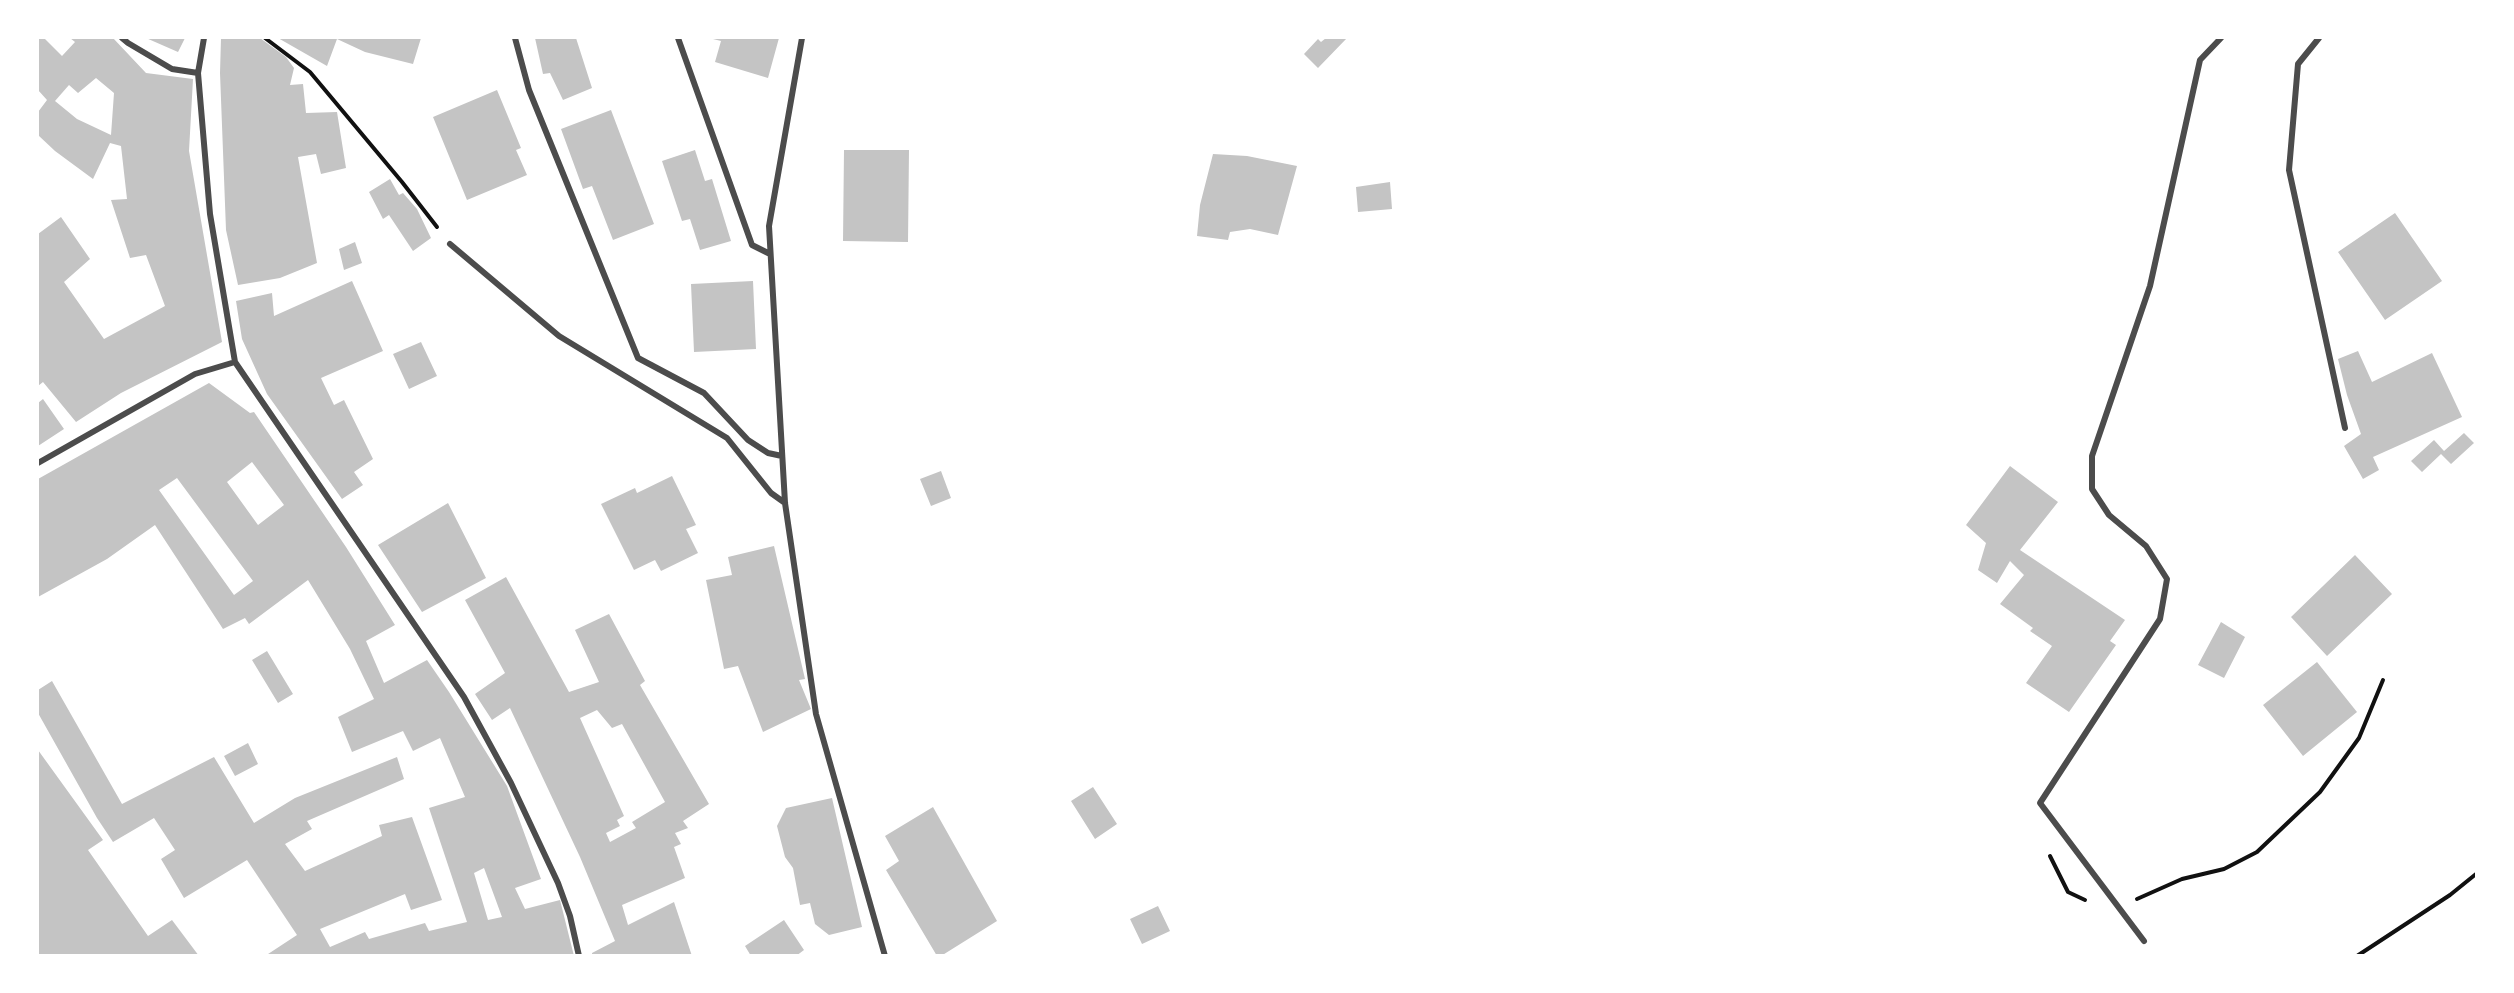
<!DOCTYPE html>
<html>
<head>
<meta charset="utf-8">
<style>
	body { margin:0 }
	#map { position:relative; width:2514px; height:993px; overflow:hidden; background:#fff; font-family:Arial,sans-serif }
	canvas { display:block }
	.frame { position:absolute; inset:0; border:39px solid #fff; pointer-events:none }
</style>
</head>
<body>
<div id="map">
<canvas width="2514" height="993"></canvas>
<div class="frame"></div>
</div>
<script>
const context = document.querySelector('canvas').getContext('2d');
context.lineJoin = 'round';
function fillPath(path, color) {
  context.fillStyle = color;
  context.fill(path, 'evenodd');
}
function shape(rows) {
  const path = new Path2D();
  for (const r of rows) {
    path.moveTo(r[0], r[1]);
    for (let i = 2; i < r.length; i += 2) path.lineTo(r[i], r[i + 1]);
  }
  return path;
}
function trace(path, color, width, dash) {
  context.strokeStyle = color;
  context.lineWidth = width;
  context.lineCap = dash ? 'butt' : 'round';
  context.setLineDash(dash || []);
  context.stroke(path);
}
const building = shape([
	[38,38,44,38,62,56,75,42,70,38,113,38,146,73,193,79,189,151,222,342,121,393,76,422,43,382,38,386,38,234,61,217,90,259,64,282,104,339,165,306,146,255,130,258,111,200,127,199,121,146,110,143,93,179,55,151,38,135,38,112,47,100,38,90],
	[96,78,114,93,111,135,77,119,55,101,69,85,78,93],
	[146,38,185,38,178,52],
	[221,38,260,38,286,57,294,68,290,85,303,84,306,113,337,112,346,168,321,174,316,154,298,157,317,263,280,278,238,285,226,230,220,73],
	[278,38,421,38,413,64,365,52,337,39,327,66],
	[535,38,576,38,592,88,563,100,550,73,543,74],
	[709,38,779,38,768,78,715,62,721,41],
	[1326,38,1347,38,1318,68,1304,54,1318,39,1321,42],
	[497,90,521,148,516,150,527,175,467,200,433,117],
	[611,110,654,224,613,240,592,186,583,189,561,129],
	[695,150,705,181,712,179,731,241,700,250,690,219,682,221,662,161],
	[844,150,909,150,908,242,843,241],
	[1213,154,1247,156,1297,166,1278,235,1250,229,1230,232,1228,240,1197,236,1200,205],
	[390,179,399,195,403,193,417,209,431,238,413,251,389,215,383,219,369,192],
	[1390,182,1392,209,1358,212,1356,187],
	[2395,213,2442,281,2385,320,2338,252],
	[355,242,362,263,344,270,339,249],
	[352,281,383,351,321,378,334,405,344,400,373,459,354,472,363,485,342,499,267,394,242,339,236,301,272,293,274,316],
	[753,281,756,349,694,352,691,284],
	[421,342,437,376,409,389,393,354],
	[2358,351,2372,382,2432,353,2462,417,2373,457,2379,470,2363,479,2344,446,2361,434,2347,395,2338,359],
	[209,383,250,413,254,412,346,547,395,625,366,641,384,683,427,660,449,692,507,786,541,879,515,888,525,909,560,900,574,956,265,956,297,935,247,860,184,898,161,859,175,850,154,818,113,842,97,818,38,713,38,690,52,681,122,804,214,757,254,823,295,798,397,757,404,779,307,821,312,829,285,844,305,871,382,836,379,825,412,817,442,900,411,910,405,894,320,929,330,947,365,932,369,939,425,923,429,931,467,922,429,808,465,797,440,738,413,751,403,731,352,752,338,717,374,699,350,649,308,580,249,624,245,618,223,629,155,525,107,559,38,597,38,479],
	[252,462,284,505,258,525,227,482],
	[177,478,253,581,234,595,159,490],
	[484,868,502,917,488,920,474,873],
	[43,399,64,429,38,446,38,403],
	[2464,433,2474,443,2451,464,2441,454,2422,472,2411,461,2434,440,2444,451],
	[2010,466,2058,502,2020,550,2125,620,2110,641,2116,645,2069,712,2026,683,2052,646,2030,631,2033,628,2000,604,2024,575,2010,561,1997,583,1978,570,1986,543,1966,525],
	[941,471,951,498,931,506,920,479],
	[672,476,696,525,686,529,698,553,661,571,655,560,634,570,601,504,635,488,637,493],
	[448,503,486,578,422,612,378,545],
	[774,546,805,679,799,680,811,709,763,732,738,666,724,669,706,580,732,575,728,557],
	[2355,555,2392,594,2327,656,2291,617],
	[506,577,569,692,599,682,575,630,609,614,645,681,640,685,709,804,683,821,688,828,675,833,681,844,674,847,685,878,622,905,628,925,674,902,692,956,592,956,592,953,615,941,580,857,510,708,492,720,475,694,505,673,465,600],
	[597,710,612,728,622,724,665,802,632,822,636,828,610,842,606,833,620,826,617,820,624,816,580,718],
	[2221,622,2245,637,2224,678,2198,665],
	[267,651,293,694,278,703,252,660],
	[2317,662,2357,712,2303,756,2263,705],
	[248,743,258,764,235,776,224,756],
	[38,750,103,840,88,850,148,936,172,920,199,956,38,956],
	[1093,787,1117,824,1095,839,1071,801],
	[832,798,862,927,829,935,815,924,810,903,800,905,793,868,785,857,777,826,786,808],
	[933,807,997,921,941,956,937,956,886,870,899,861,885,836],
	[1158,906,1170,931,1142,944,1130,919],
	[784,920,804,950,796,956,751,956,745,946]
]);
const path = shape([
	[265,38,310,72,402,182,437,227],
	[2050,856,2068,892,2085,900],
	[2137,899,2182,879,2224,869,2257,852,2320,792,2359,738,2383,680],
	[2357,956,2450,895,2476,874]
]);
const minor = shape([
	[122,38,128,43,172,69,198,73],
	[204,38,198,73,210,214,235,362,464,697,511,783,558,883,570,916,579,956],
	[515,38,529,90,638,358,704,393,748,440,768,453,782,456],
	[678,38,752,245,770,254],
	[802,38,769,226,785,503,816,714,885,956],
	[2319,38,2298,64,2289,170,2345,428],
	[450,244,559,336,727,438,771,493,785,503],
	[38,463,195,374,235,362],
	[2144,941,2040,803,2160,619,2167,579,2146,546,2109,515,2092,489,2092,456,2150,286,2200,60,2221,38]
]);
fillPath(building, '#c4c4c4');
trace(path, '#111', 4);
trace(minor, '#4c4c4c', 6);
</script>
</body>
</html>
